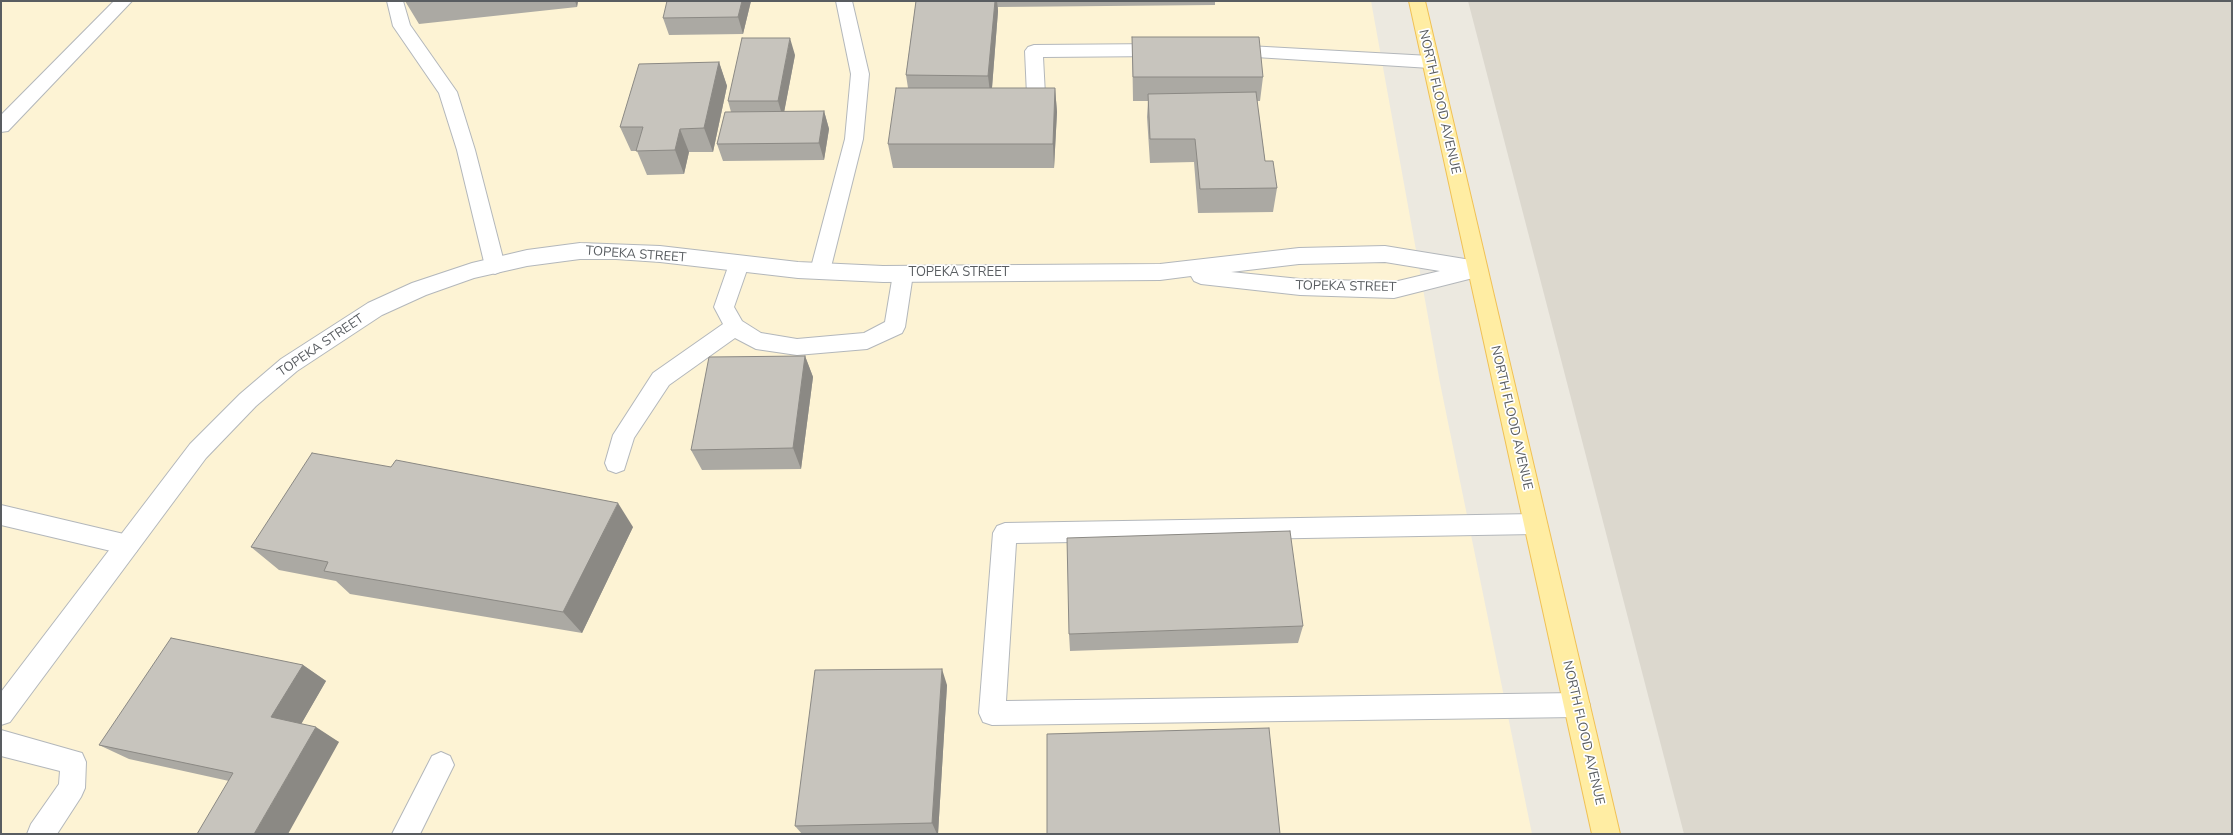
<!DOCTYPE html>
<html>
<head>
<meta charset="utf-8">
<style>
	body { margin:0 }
	#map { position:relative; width:2233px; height:835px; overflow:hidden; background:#ece9e0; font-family:"Nunito Sans",sans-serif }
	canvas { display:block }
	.frame { position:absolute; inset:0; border:2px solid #595d61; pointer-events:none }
</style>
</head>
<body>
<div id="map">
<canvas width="2233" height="835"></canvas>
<div class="frame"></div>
</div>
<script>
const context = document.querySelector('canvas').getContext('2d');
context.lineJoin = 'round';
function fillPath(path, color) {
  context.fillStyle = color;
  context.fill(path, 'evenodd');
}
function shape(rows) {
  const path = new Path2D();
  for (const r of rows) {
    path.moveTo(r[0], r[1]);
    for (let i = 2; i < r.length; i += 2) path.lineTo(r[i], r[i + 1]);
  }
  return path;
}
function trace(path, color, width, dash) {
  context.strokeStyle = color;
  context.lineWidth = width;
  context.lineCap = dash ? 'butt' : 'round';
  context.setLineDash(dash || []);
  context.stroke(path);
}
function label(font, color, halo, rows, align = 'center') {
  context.font = font + ' "Nunito Sans",sans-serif';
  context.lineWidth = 3.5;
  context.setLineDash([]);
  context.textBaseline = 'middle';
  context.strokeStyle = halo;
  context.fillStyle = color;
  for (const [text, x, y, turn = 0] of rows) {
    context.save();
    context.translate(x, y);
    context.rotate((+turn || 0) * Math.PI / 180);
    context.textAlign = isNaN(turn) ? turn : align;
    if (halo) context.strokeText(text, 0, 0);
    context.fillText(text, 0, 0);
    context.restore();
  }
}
const commercial = shape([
	[1,1,1371,1,1440,383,1532,834,1,834]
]);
const education = shape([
	[1468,1,2232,1,2232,834,1684,834]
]);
const lane = shape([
	[114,1,132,1,8,131,1,132,1,115,114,1],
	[387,1,403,1,410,25,457,92,475,150,505,266,502,271,495,274,488,271,485,266,457,150,439,93,393,26,387,1],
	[836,1,852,1,869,74,863,139,830,271,827,276,820,279,813,276,810,271,845,139,851,74,836,1],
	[1161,44,1167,46,1170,50,1167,54,1161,56,1043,57,1045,95,1042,99,1036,101,1030,99,1027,95,1025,51,1028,47,1034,45,1161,44],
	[1230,45,1430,56,1436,58,1439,62,1436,66,1430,68,1224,55,1221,51,1224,47,1230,45],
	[739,256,746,259,749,264,734,307,742,321,761,333,797,339,864,333,885,322,893,274,896,269,903,266,910,269,913,274,905,327,902,333,867,349,797,355,756,349,735,338,669,385,634,438,624,470,616,473,608,470,605,463,613,435,653,373,723,324,714,307,729,264,732,259,739,256],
	[1,505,128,535,136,538,140,545,136,552,128,555,1,525,1,505],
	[1535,514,1543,517,1547,524,1543,531,1535,534,1016,543,1006,701,1577,693,1586,696,1590,705,1586,714,1577,717,992,725,983,722,979,713,993,533,997,526,1005,523,1535,514],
	[1,730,82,753,86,762,85,788,81,797,57,834,27,834,31,824,59,784,60,771,1,756,1,730],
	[441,752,450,756,454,765,420,834,392,834,432,756,441,752]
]);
const street = shape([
	[580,243,660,246,798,262,883,266,1160,264,1299,248,1385,246,1477,261,1484,264,1487,269,1484,274,1477,277,1394,298,1300,295,1201,284,1194,281,1191,276,1160,280,883,282,798,278,660,262,616,259,580,259,527,266,474,278,426,295,382,315,297,371,256,406,206,458,10,722,1,725,1,692,190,444,240,394,281,359,368,303,412,283,472,263,527,250,580,243],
	[1385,262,1440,271,1394,282,1300,279,1231,272,1299,264,1385,262]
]);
const primary = shape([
	[1409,1,1425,1,1620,834,1592,834,1409,1]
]);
const wall = shape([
	[405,1,578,1,577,7,419,24],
	[751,1,743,34,669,35,663,18],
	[916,1,1215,1,1215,5,998,7,998,11,992,88,1055,88,1057,112,1054,168,893,168,888,144,908,88,906,75],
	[1132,37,1263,77,1260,101,1257,101,1265,161,1277,188,1273,212,1198,213,1194,162,1150,163,1147,117,1148,101,1133,101],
	[795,55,784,112,824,111,829,129,824,160,723,161,717,144,731,112,728,101],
	[719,62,727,86,713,152,689,152,684,174,647,175,637,151,631,151,620,127],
	[805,356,813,377,801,469,702,470,691,450],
	[633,527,582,633,350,594,336,581,279,570,251,547],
	[1303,626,1298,643,1070,651,1069,634],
	[303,665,326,681,301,724,339,742,229,781,129,759,99,745],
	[947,685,938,834,802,834,795,826]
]);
const shadedWall = shape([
	[575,1,578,1,577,7],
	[742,1,751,1,743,34,738,17],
	[995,1,997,1,998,11,991,100,988,76],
	[790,38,795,55,783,118,778,101],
	[719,62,727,86,713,152,704,128],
	[1055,88,1057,112,1054,168,1053,144],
	[824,111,829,129,824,160,819,143],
	[680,129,689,152,684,174,675,150],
	[805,356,813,377,801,469,793,448],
	[618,503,633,527,582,633,563,612],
	[303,665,326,681,296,733,271,717],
	[942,669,947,685,938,834,937,834,932,823],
	[316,727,339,742,288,834,254,834]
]);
const building = shape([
	[667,1,742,1,738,17,663,18,667,1],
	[916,1,995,1,988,76,906,75,916,1],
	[1132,37,1259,37,1263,77,1133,77,1132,37],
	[742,38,790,38,778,101,728,101,742,38],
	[719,62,704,128,680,129,675,150,636,151,643,127,620,127,639,64,719,62],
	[896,88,1055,88,1053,144,888,144,896,88],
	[1256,92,1265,161,1273,161,1277,188,1200,189,1195,139,1150,139,1148,94,1256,92],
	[824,111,819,143,717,144,725,112,824,111],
	[805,356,793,448,691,450,709,357,805,356],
	[312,453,391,467,396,460,618,503,563,612,324,571,328,562,251,547,312,453],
	[1290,531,1303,626,1069,634,1067,538,1290,531],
	[171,638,303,665,271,717,316,727,254,834,197,834,233,773,99,745,171,638],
	[942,669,932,823,795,826,815,670,942,669],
	[1269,728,1280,834,1047,834,1047,734,1269,728]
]);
const streetNames = [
	["NORTH FLOOD AVENUE",1439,102,77],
	["TOPEKA STREET",636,255,4],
	["TOPEKA STREET",959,273],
	["TOPEKA STREET",1346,287,1],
	["TOPEKA STREET",321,346,-34],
	["NORTH FLOOD AVENUE",1511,418,77],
	["NORTH FLOOD AVENUE",1583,733,77]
];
fillPath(commercial, '#fdf3d4');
fillPath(education, '#dcd8ce');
trace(lane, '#b3b7bb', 2);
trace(street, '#b3b7bb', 2);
trace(primary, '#f0c155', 2);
fillPath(lane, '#fff');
fillPath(street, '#fff');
fillPath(primary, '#ffeda3');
fillPath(wall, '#aba9a3');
fillPath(shadedWall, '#8b8984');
fillPath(building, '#c7c4bd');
trace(building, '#8b8984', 1);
label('13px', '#595d61', '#fff', streetNames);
</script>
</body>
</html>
